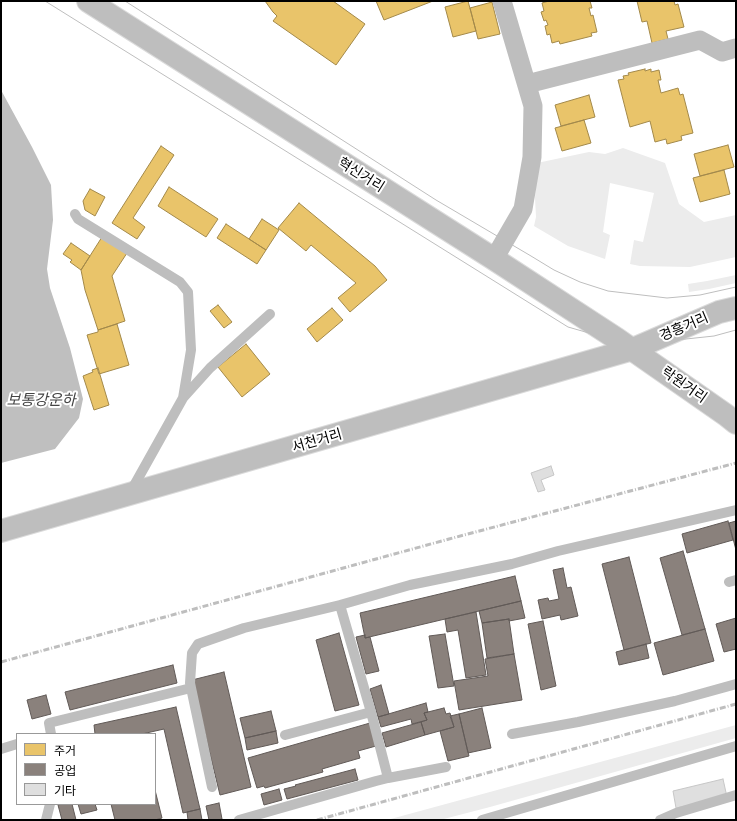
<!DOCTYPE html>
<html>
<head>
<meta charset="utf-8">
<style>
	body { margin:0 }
	#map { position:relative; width:737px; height:821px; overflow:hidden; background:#fff; font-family:Mulish,"Noto Sans KR",sans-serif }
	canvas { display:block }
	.frame { position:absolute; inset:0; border:2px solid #000; pointer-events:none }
	.legend { position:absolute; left:16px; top:733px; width:140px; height:72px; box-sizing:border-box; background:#fff; border:1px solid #999; margin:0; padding:5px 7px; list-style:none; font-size:12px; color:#000 }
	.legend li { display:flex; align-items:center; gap:8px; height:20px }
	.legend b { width:20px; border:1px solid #999 }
</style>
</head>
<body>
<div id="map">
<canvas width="737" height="821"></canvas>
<div class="frame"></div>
<ul class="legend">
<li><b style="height:11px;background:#e9c46a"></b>주거</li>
<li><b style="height:11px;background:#8a817c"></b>공업</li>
<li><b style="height:11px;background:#dfdfdf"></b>기타</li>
</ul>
</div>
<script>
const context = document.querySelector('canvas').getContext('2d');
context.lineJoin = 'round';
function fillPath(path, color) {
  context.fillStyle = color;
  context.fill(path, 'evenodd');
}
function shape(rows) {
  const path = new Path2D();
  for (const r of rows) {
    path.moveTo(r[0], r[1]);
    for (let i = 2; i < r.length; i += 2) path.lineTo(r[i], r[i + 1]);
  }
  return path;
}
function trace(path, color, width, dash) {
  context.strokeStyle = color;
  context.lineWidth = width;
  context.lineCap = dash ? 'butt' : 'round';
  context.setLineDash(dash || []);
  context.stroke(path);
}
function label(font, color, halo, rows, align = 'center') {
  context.font = font + ' Mulish,"Noto Sans KR",sans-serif';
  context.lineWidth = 4;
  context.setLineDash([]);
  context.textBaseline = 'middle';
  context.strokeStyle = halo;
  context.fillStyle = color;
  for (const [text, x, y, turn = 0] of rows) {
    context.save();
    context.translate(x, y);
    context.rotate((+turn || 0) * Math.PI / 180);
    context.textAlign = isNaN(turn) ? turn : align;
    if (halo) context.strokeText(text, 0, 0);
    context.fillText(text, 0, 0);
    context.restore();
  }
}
const green = shape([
	[623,148,665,163,679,204,704,222,736,215,736,257,690,267,640,266,630,264,634,240,643,242,654,193,610,183,603,232,610,235,605,259,568,246,534,226,536,217,535,198,537,163,589,152,605,154],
	[736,275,736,283,709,289,689,292,688,284,707,281],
	[736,725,736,738,490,807,440,820,387,820]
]);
const water = shape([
	[1,90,32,147,51,185,53,220,47,269,50,288,70,348,83,399,79,418,55,449,1,463]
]);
const homes = shape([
	[265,1,333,1,365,24,336,65,273,21,277,16,273,12,265,1],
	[376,1,433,1,384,20,376,1],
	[468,1,476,31,453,37,445,7,468,1],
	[549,1,590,1,592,8,589,8,591,16,593,15,597,32,591,33,592,36,560,44,559,41,552,43,550,34,547,35,545,26,548,25,546,20,544,21,541,12,544,11,542,3,549,1],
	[637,1,674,1,675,5,678,4,684,27,666,31,668,39,652,43,647,21,642,22,637,1],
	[492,2,500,34,478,39,470,8,492,2],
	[645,69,645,71,651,69,651,72,659,70,661,80,658,80,661,93,678,88,680,95,683,94,693,133,681,136,682,140,667,144,666,139,655,142,650,121,630,127,618,80,624,79,623,76,629,75,628,73,645,69],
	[589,95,595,117,561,126,555,105,589,95],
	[584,120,591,143,562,151,555,128,584,120],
	[728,145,734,167,700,176,694,154,728,145],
	[161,146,174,155,133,218,145,227,137,239,112,223,161,146],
	[724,170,730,194,700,202,693,178,724,170],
	[169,187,218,219,206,237,158,206,169,187],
	[90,189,105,197,95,216,85,210,83,201,90,189],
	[299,203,375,266,387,280,350,312,338,298,356,283,311,245,306,251,278,228,299,203],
	[262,219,279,230,266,250,249,239,262,219],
	[226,224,266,250,257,264,217,238,226,224],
	[102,237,127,253,112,276,125,321,98,330,85,290,81,270,102,237],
	[71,243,90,256,81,270,70,262,72,260,63,254,71,243],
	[218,305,232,322,224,328,210,311,218,305],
	[332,308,343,320,317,342,307,329,332,308],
	[117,324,129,365,99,374,87,335,98,332,98,330,117,324],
	[246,344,270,374,242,397,218,367,246,344],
	[98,368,109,405,94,410,83,376,93,372,92,370,98,368]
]);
const industry = shape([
	[728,521,733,540,687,553,682,534,728,521],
	[736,521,736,550,729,523,736,521],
	[683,551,705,629,682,635,660,558,683,551],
	[629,557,651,643,624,650,602,564,629,557],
	[563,568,567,588,571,587,578,616,561,620,560,615,542,619,538,600,548,598,549,601,559,599,553,570,563,568],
	[515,576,521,601,365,638,360,613,515,576],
	[521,601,525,618,509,621,509,619,482,623,479,611,521,601],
	[476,612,486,675,466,678,458,630,447,632,445,619,476,612],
	[736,618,736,649,724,652,716,624,736,618],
	[509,619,514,654,487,658,482,623,509,619],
	[543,621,556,686,541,690,528,624,543,621],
	[705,629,714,661,663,675,654,643,705,629],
	[339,633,359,705,335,711,316,640,339,633],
	[445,634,454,686,438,688,429,636,445,634],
	[365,635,365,638,370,637,379,671,366,674,356,637,365,635],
	[646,644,649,658,619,665,616,652,646,644],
	[514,654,522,700,459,710,454,681,488,676,485,659,514,654],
	[173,665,177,683,70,710,65,692,173,665],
	[224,672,251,787,220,795,192,680,224,672],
	[381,685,389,714,378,717,370,689,381,685],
	[46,695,51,714,32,719,27,700,46,695],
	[426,703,428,712,424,713,427,720,412,724,411,719,381,727,378,717,426,703],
	[176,707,200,809,183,813,164,729,142,734,95,734,94,725,176,707],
	[444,708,446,714,450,713,454,727,425,735,421,722,427,720,424,713,444,708],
	[482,708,491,748,468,753,459,714,482,708],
	[271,711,276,731,245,738,240,718,271,711],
	[459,714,469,756,448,761,440,731,454,727,450,716,459,714],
	[421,722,425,735,386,747,382,733,421,722],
	[370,723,376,746,358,751,360,758,322,769,323,772,265,788,264,786,257,788,248,758,370,723],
	[276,731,278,743,247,750,245,738,276,731],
	[355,769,358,780,287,799,284,789,296,786,295,785,355,769],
	[279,789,282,800,264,805,261,794,279,789],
	[155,790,162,818,155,820,115,820,111,804,155,804,155,790],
	[219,803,222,819,217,820,209,820,206,806,219,803],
	[62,804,72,804,76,820,62,820,58,805,62,804],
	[78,804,95,804,97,810,81,814,78,804],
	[200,809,202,820,188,820,187,812,200,809]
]);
const building = shape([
	[551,466,554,475,541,480,545,490,538,492,531,473,551,466],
	[723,779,727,797,676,808,673,791,723,779]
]);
const lane = shape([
	[75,214,78,219,180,282,188,292,191,350,183,398,131,491],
	[183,398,210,368,270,314],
	[729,582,736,580],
	[340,605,371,712],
	[51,734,49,723,191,688],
	[512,734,578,722,675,701,736,684],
	[285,735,371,712,388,778],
	[1,749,17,744],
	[212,787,190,683,192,653,198,644,244,628,340,605,410,585,512,564,558,551,736,510],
	[46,820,50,804],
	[239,820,376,781,388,778,446,767],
	[482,820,736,746],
	[660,820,676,813,736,795]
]);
const street = shape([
	[527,84,700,40,722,52,736,48],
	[494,259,523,209,532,157,533,106,502,1]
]);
const primary = shape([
	[88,1,494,259,617,339,726,415,736,423],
	[1,531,633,349,719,312,736,308]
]);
const tram = shape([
	[45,1,568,327,589,333,617,339,652,341,686,339,714,336,736,330],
	[125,1,436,200,531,256,554,270,580,282,608,291,667,298,700,295,736,287]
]);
const rail = shape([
	[1,662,449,539,736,463],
	[317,820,736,704]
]);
const streetNames = [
	["혁신거리",361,175,32],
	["경흥거리",684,327,-23],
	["락원거리",684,385,35],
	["서천거리",317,441,-16]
];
const waterNames = [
	["보통강운하",41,400]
];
fillPath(green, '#ececec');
fillPath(water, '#bfbfbf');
fillPath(homes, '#e9c46a');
trace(homes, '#a3894a', 1);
fillPath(industry, '#8a817c');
trace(industry, '#615a57', 1);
fillPath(building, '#dfdfdf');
trace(building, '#c7c7c7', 1);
trace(primary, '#dbdbdb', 24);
trace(lane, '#bebebe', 10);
trace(street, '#bebebe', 19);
trace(primary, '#bebebe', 22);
trace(tram, '#bebebe', 1);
trace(rail, '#bebebe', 3, [6, 2, 1, 2]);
label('14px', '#000', '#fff', streetNames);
label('italic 15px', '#444', '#fff', waterNames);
</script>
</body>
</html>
